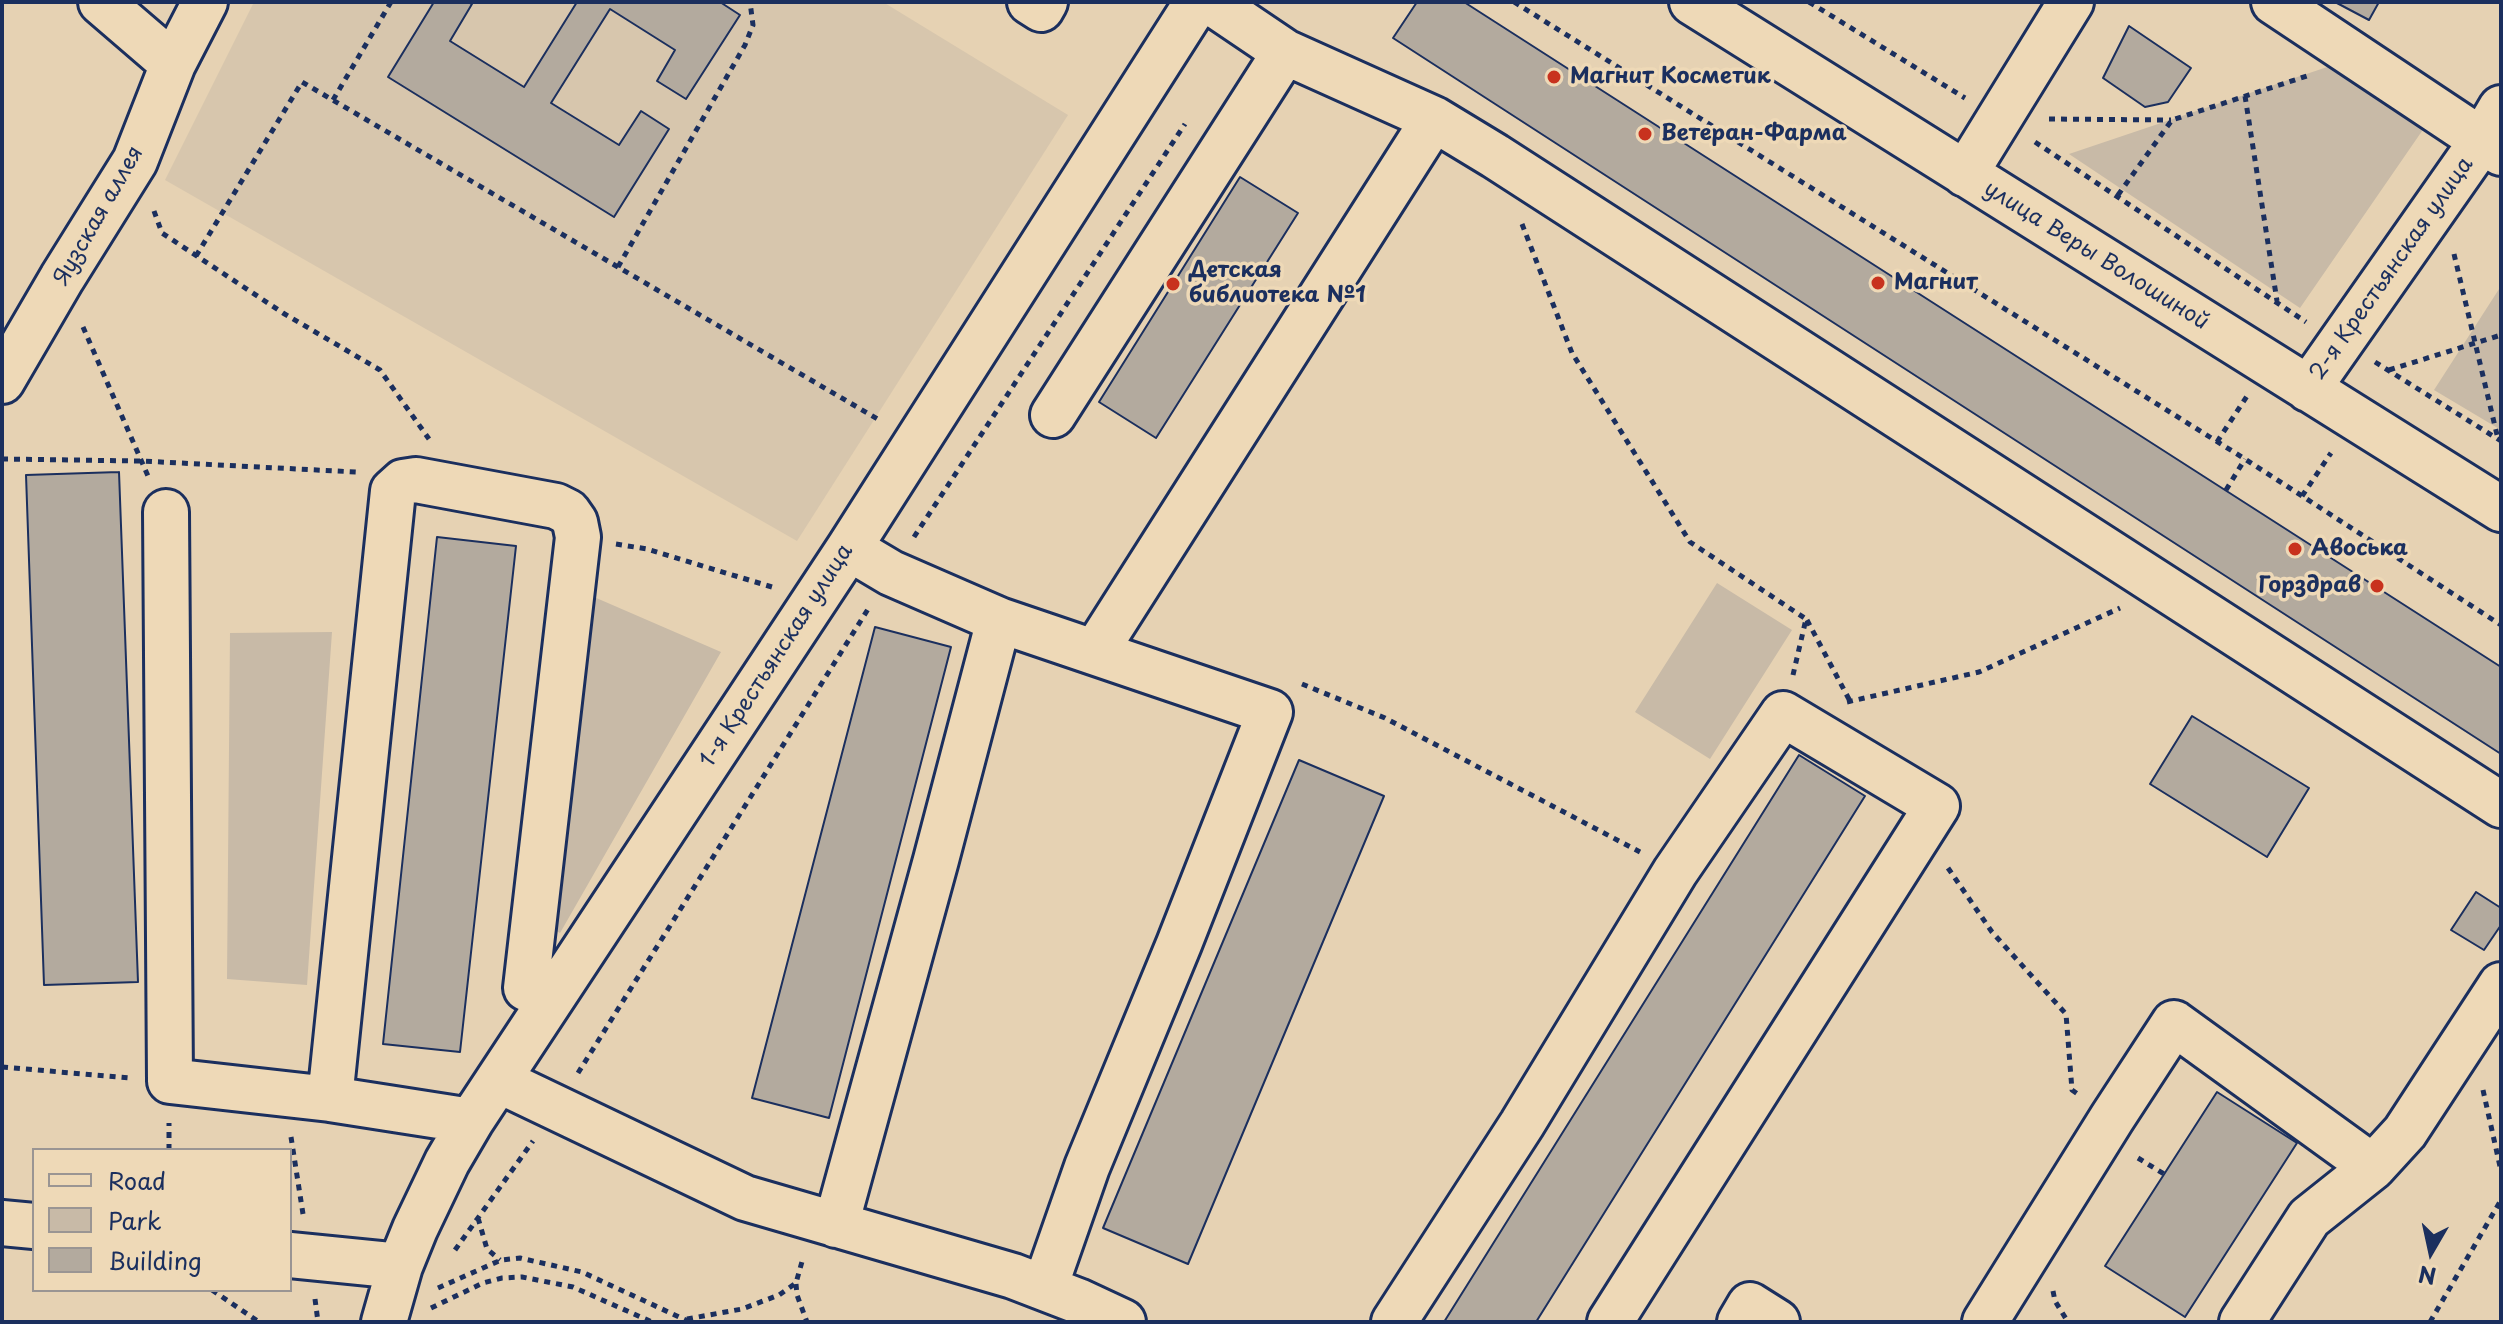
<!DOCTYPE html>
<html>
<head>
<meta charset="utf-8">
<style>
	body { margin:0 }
	#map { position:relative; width:2503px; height:1324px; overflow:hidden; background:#e6d2b3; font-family:"Playpen Sans",sans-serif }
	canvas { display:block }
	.frame { position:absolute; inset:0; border:4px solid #1b2f5e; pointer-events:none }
	.legend { position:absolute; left:32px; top:1148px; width:260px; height:144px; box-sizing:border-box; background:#eed9b7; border:2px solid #9a9593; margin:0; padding:10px 14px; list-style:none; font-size:24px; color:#1b2f5e }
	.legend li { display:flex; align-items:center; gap:16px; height:40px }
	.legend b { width:40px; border:2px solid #9a9593 }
	.north { position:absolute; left:2391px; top:1212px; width:80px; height:80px; -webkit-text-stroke:6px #eed9b7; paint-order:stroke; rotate:189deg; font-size:22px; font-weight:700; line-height:32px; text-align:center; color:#1b2f5e }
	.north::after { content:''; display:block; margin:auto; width:28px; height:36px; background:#1b2f5e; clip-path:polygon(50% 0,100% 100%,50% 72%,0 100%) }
</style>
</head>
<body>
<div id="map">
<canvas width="2503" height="1324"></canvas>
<div class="frame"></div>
<ul class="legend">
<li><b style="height:10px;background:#eed9b7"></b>Road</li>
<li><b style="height:22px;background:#c8baa7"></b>Park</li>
<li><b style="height:22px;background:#b3aa9e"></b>Building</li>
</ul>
<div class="north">N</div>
</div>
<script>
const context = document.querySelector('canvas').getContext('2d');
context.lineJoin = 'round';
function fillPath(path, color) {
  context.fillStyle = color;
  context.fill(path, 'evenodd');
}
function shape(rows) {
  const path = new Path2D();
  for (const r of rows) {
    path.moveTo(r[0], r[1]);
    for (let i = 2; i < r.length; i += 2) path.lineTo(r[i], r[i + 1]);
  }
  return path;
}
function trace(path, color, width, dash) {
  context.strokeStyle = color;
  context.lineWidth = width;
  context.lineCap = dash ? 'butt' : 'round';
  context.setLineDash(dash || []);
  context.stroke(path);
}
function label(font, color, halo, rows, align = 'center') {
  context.font = font + ' "Playpen Sans",sans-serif';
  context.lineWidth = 7;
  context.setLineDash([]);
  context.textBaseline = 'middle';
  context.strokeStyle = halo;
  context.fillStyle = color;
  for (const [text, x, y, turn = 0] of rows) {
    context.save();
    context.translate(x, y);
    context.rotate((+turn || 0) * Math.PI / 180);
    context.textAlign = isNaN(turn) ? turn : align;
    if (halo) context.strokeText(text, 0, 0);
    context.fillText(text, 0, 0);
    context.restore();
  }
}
const built = shape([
	[254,2,883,2,1068,115,797,541,165,180]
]);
const green = shape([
	[2345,61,2431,118,2300,308,2069,154],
	[2501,286,2501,430,2434,390],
	[1717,583,1792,630,1710,759,1635,712],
	[594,597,721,652,560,933,544,924],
	[332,632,307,985,227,979,230,633]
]);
const building = shape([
	[434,2,468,2,472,4,450,41,524,87,577,2,720,2,740,15,686,99,657,81,675,50,610,9,551,103,619,145,641,111,669,129,614,217,388,77,434,2],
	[1417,2,1464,2,2501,667,2501,754,1393,38,1417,2],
	[2335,2,2379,2,2369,20,2335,2],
	[2129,26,2191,68,2168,102,2145,107,2103,78,2129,26],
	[1240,177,1298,213,1156,438,1099,402,1240,177],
	[119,472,138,982,44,985,26,475,119,472],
	[437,537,516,546,460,1052,383,1044,437,537],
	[875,627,951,647,829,1118,752,1098,875,627],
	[2192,716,2309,788,2267,857,2150,784,2192,716],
	[1799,755,1865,796,1536,1322,1444,1322,1799,755],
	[1299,760,1384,796,1188,1264,1103,1228,1299,760],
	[2476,892,2501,908,2501,925,2484,950,2451,930,2476,892],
	[2217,1092,2297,1143,2185,1317,2105,1266,2217,1092]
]);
const path = shape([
	[1514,2,2245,459,2501,625],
	[1809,2,1965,98],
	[2245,96,2277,301],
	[333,100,391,2],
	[2049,119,2171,120],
	[2035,142,2306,322],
	[2118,195,2172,120,2307,76],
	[154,211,162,233,283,313,380,370,429,439],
	[1522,224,1572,353,1690,542,1806,619,1793,675],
	[2454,254,2498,439],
	[196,256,302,82,881,421],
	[618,267,745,45,753,25,750,2],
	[83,327,148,476],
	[2375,362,2501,441],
	[2389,370,2501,335],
	[2217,442,2247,396],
	[2,459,141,461,356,472],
	[2226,490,2245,459],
	[2302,496,2331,453],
	[914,537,1185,124],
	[616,544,647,549,772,587],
	[1807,620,1851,703],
	[1302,684,1385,718,1640,852],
	[1847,702,1979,672,2120,608],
	[1948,868,1992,932,2066,1014,2072,1090,2079,1095],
	[2,1067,130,1078],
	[578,1073,870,606],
	[2483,1090,2501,1171],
	[291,1137,303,1214],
	[169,1150,169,1123],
	[2138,1158,2164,1174],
	[478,1218,487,1249,500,1260],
	[455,1250,533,1141],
	[796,1284,797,1295,807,1322],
	[438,1288,501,1260,520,1258,582,1272,690,1322],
	[212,1290,259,1322],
	[2053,1291,2055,1301,2068,1322],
	[315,1299,318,1322],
	[431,1308,483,1283,502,1278,522,1277,573,1287,652,1322],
	[687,1319,742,1309,779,1295,796,1283,803,1258],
	[2430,1322,2501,1200]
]);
const minor = shape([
	[101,2,173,64],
	[1030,2,1041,9,1045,2],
	[1211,2,1285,52,1434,119,1495,156,2501,805],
	[1692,2,2501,509],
	[2274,2,2501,153],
	[1965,174,2071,2],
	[2,381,62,278,135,161,173,64,205,2],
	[2308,389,2481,142,2501,108],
	[1053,415,1285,52],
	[166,512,170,1081,330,1099],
	[999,620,1270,712,1179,944,1087,1167,1045,1287],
	[1095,652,1434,119],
	[498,1080,745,1198,1013,1276,1078,1301,1123,1322],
	[471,1121,330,1099,393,491,403,482,416,480,556,506,568,512,575,522,578,537,526,988,549,1000],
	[2,1223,34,1226],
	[836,1225,936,860,999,620,891,573,849,548],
	[290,1255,400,1266],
	[384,1322,400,1266,415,1229,447,1162,471,1121,849,548,1197,2],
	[1394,1322,1522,1124,1675,872,1783,714,1937,806,1610,1322],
	[1740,1322,1750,1305,1777,1322],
	[1985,1322,2112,1118,2174,1023,2373,1167,2405,1132,2501,985],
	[2242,1322,2309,1218,2373,1167]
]);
const markers = [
	[1554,77,8,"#c8321e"],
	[1645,134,8,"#c8321e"],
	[1878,283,8,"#c8321e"],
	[1173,284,8,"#c8321e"],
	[2295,549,8,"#c8321e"],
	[2377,586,8,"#c8321e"]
];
const poiNames = [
	["Магнит Косметик",1570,77],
	["Ветеран-Фарма",1661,134],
	["Детская",1189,271],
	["библиотека №1",1189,296],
	["Магнит",1894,283],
	["Авоська",2311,549],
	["Горздрав",2361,586,"right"]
];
const streetNames = [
	["Яузская аллея",99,216,-60],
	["улица Веры Волошиной",2096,256,32],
	["2-я Крестьянская улица",2392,269,-55],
	["1-я Крестьянская улица",777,656,-57]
];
fillPath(built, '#d7c6ad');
fillPath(green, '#c8baa7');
fillPath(building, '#b3aa9e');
trace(building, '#1b2f5e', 2);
trace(minor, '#1b2f5e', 50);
trace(path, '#1b2f5e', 5, [6, 6]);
trace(minor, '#eed9b7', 44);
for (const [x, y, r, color] of markers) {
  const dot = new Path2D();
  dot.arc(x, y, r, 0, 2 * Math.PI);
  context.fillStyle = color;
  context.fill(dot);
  trace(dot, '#eed9b7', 3);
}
label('bold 22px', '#1b2f5e', '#eed9b7', poiNames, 'left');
label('22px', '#1b2f5e', '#eed9b7', streetNames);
</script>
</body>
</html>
